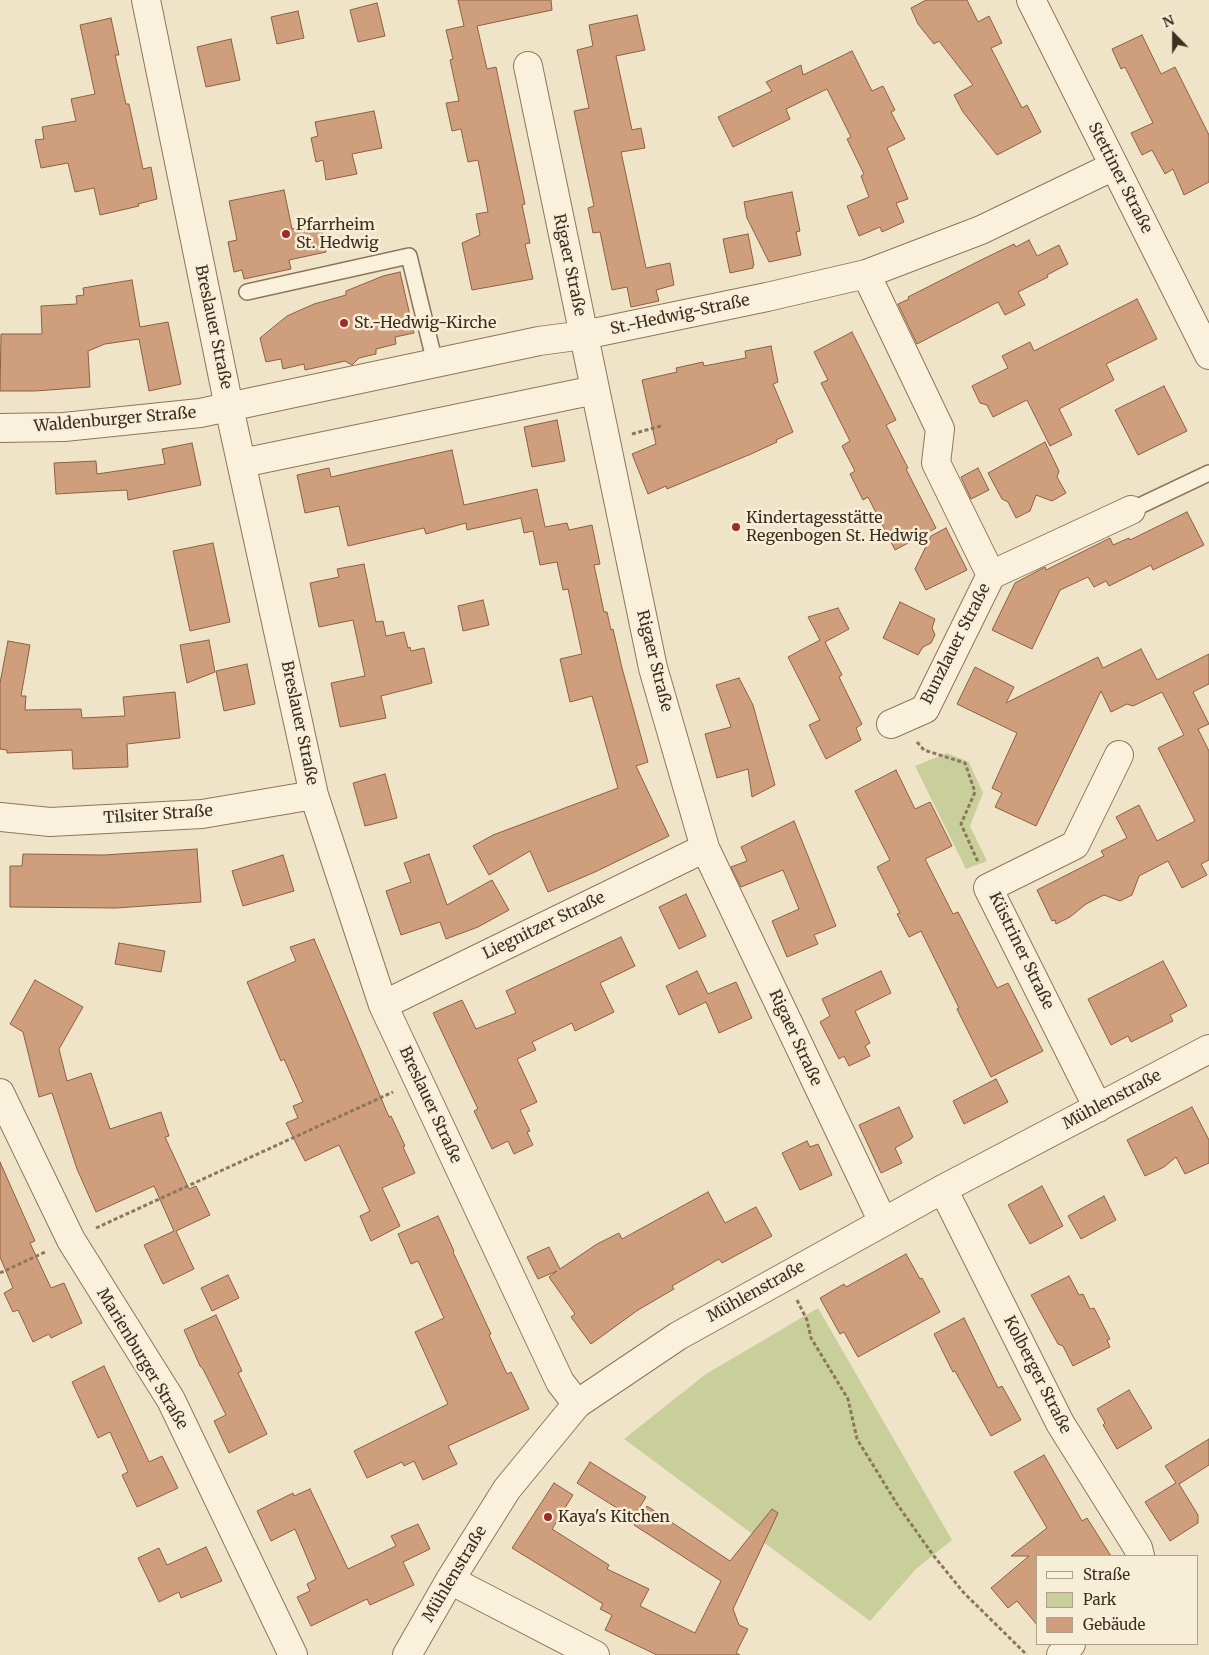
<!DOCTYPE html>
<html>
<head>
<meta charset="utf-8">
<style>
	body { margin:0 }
	#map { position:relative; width:1209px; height:1655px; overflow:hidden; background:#f0e4c8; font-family:Merriweather,serif }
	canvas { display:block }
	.legend { position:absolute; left:1036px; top:1555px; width:162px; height:90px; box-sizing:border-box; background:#f7eed8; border:1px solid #ada18e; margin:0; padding:6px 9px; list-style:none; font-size:15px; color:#3d2e20 }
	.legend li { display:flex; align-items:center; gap:10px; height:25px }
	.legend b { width:25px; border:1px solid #ada18e }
	.north { position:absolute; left:1149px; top:10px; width:50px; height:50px; -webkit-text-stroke:4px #f7eed8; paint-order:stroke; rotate:338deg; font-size:14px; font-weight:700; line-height:20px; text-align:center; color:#3d2e20 }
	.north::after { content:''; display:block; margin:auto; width:18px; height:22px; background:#3d2e20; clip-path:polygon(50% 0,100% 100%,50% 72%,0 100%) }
</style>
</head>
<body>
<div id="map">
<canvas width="1209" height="1655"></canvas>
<ul class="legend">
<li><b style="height:6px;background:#faf1dc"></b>Straße</li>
<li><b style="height:14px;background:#c9cf9b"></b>Park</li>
<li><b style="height:14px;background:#cf9f7d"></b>Gebäude</li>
</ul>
<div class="north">N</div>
</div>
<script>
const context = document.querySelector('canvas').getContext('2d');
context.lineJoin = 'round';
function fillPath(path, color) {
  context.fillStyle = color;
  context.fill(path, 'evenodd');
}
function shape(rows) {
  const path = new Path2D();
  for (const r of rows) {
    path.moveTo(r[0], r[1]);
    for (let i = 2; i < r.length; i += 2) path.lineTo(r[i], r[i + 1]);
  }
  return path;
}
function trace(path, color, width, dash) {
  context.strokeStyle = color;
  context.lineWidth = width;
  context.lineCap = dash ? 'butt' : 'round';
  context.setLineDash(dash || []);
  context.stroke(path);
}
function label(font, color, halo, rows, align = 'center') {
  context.font = font + ' Merriweather,serif';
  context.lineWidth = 5;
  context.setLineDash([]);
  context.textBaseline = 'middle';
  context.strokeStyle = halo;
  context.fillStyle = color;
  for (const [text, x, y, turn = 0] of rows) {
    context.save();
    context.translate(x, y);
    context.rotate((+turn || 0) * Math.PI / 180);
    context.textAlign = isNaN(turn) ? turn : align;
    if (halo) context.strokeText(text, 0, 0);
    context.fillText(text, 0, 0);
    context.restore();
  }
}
const green = shape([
	[947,753,969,762,983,793,970,826,987,861,966,869,915,766],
	[818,1308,952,1540,916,1569,870,1621,624,1439,706,1374]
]);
const building = shape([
	[458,0,551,0,552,10,477,26,487,69,496,67,525,204,522,205,530,243,525,244,533,279,472,290,462,243,480,235,476,214,488,212,478,160,468,162,461,129,452,131,446,103,459,101,450,60,453,59,446,30,464,26,458,0],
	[926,0,967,0,978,22,989,16,1002,43,991,48,1022,108,1027,105,1041,132,997,155,963,112,954,95,973,85,939,41,934,44,918,24,911,8,926,0],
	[377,3,385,36,358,42,350,10,377,3],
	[298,11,304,38,277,44,271,17,298,11],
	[637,15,645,50,616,56,632,130,641,128,645,148,621,152,646,268,670,263,674,285,656,290,659,301,631,307,627,287,612,290,600,232,593,233,588,208,594,206,574,111,589,108,577,50,593,46,589,25,637,15],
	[111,18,119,55,115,55,126,104,129,104,143,169,151,167,157,199,138,204,139,206,100,215,94,188,75,192,68,163,41,168,35,140,44,139,42,127,76,121,71,99,95,94,80,25,111,18],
	[1142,35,1161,74,1175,67,1209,135,1209,182,1184,195,1173,169,1165,174,1152,150,1142,155,1131,133,1153,123,1125,67,1121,69,1112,49,1142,35],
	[231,39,240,80,206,87,197,47,231,39],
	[852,51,872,91,883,86,895,110,891,112,905,139,887,148,908,199,896,203,904,222,882,232,880,227,859,236,847,206,869,197,861,176,864,174,847,139,851,137,827,89,786,109,790,119,733,147,718,117,772,91,766,82,801,65,803,75,852,51],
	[374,111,382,148,352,154,357,174,326,180,323,160,316,162,311,138,318,136,315,122,374,111],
	[284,190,292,229,320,223,326,252,289,260,291,269,244,279,242,270,234,272,228,242,237,240,229,201,284,190],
	[792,192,800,231,796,232,801,255,769,262,747,218,744,202,792,192],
	[748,234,754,265,753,265,753,268,730,273,723,239,748,234],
	[1029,240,1037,256,1059,245,1068,264,1047,275,1048,277,1018,292,1025,305,1005,315,998,302,917,344,898,304,909,299,908,297,979,261,1014,244,1016,247,1029,240],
	[400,272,414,333,395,337,396,344,376,349,376,354,359,358,352,365,345,361,305,370,304,364,283,369,281,359,266,362,260,338,287,316,314,304,346,295,346,291,383,276,400,272],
	[132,280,140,327,168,322,181,384,149,391,139,339,105,344,88,351,90,387,35,391,0,391,1,334,42,334,41,306,77,304,76,296,84,295,83,288,132,280],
	[1137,299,1157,339,1106,364,1114,380,1059,409,1072,435,1050,446,1027,400,993,417,987,405,980,403,972,386,1008,368,1002,356,1030,342,1034,351,1137,299],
	[852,332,896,420,886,425,908,468,906,469,936,528,895,550,868,497,863,500,850,474,855,471,842,446,850,441,821,383,828,380,814,352,852,332],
	[771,346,778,382,773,384,793,432,776,440,777,442,751,454,667,489,666,486,648,494,632,454,656,444,642,380,677,372,676,368,703,362,704,366,746,358,745,351,771,346],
	[1164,386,1187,431,1138,455,1115,410,1164,386],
	[557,420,565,461,532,467,524,427,557,420],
	[1045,442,1059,471,1057,477,1066,493,1052,501,1036,495,1030,511,1016,518,1008,502,1002,499,988,473,1045,442],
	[192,443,201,485,128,500,127,490,56,494,54,463,96,461,97,474,165,464,162,449,192,443],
	[452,450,464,505,537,489,545,527,567,523,569,530,592,525,600,564,594,565,604,612,607,612,611,630,613,629,622,668,648,762,636,766,669,836,595,872,548,892,530,851,489,875,473,846,493,835,618,788,592,696,570,702,560,659,582,654,568,589,563,590,557,562,540,565,533,531,524,533,521,518,467,530,466,523,426,534,424,528,348,546,339,506,305,513,297,475,329,468,331,477,452,450],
	[978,468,989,490,971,499,961,477,978,468],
	[1187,512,1204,545,1153,570,1151,565,1109,586,1106,581,1094,587,1088,577,1060,590,1032,649,992,630,1015,583,1045,567,1046,570,1110,538,1113,545,1129,538,1130,540,1187,512],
	[946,528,967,570,926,590,915,569,931,536,946,528],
	[213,543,230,622,190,631,173,551,213,543],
	[364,564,376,622,383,621,386,636,404,632,408,648,410,647,411,651,424,648,432,683,381,696,386,718,340,727,331,683,365,676,353,620,319,627,310,583,339,577,337,569,364,564],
	[483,600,489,625,463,631,458,606,483,600],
	[900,602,935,619,932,628,935,635,931,643,923,647,918,655,883,638,900,602],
	[838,608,849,629,825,642,842,675,839,677,862,724,856,728,861,740,826,759,809,725,820,720,788,657,820,640,808,617,838,608],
	[209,640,215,672,187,683,180,645,209,640],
	[8,641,30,645,21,696,26,696,25,710,81,709,82,718,125,716,123,697,175,692,180,738,127,744,128,767,73,769,72,750,7,753,7,750,0,749,0,683,8,641],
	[1141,649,1157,680,1209,654,1209,684,1193,692,1209,724,1198,729,1209,751,1209,860,1201,864,1207,875,1182,888,1168,861,1139,876,1132,895,1120,901,1104,895,1086,904,1070,917,1056,924,1055,920,1052,921,1037,890,1104,856,1101,851,1127,838,1116,817,1139,805,1157,841,1195,821,1158,748,1184,735,1162,692,1133,706,1127,704,1111,712,1101,691,1036,826,995,807,1002,793,992,788,1017,733,957,704,975,667,1014,687,1006,703,1098,657,1103,668,1141,649],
	[247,664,255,704,224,711,216,671,247,664],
	[739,678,753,705,775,785,752,797,748,769,717,778,705,734,731,727,716,685,739,678],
	[896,770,915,809,930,802,952,846,925,859,953,914,958,912,997,988,1008,983,1043,1051,991,1077,957,1009,959,1008,921,931,909,937,897,914,900,913,877,867,890,860,855,791,896,770],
	[385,774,397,818,365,826,353,783,385,774],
	[794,821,836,926,814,935,818,944,787,957,772,921,799,909,783,870,741,887,731,867,747,861,741,847,794,821],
	[197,849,201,902,116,908,10,907,10,866,22,866,23,854,104,855,197,849],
	[429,854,447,905,492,880,509,910,478,927,446,939,440,922,401,935,386,891,411,882,404,863,429,854],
	[283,855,294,891,243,906,232,871,283,855],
	[686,894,706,936,679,949,659,907,686,894],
	[621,937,635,966,600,983,614,1012,575,1031,572,1023,532,1042,536,1050,517,1059,537,1102,520,1110,530,1131,527,1132,533,1145,514,1154,508,1141,492,1149,474,1111,478,1109,433,1013,462,1000,476,1029,516,1013,506,991,621,937],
	[314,939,389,1117,391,1116,405,1146,403,1147,415,1173,382,1188,400,1226,371,1241,360,1216,370,1211,339,1145,305,1161,286,1123,298,1118,293,1106,303,1102,284,1059,281,1061,247,982,296,961,290,947,314,939],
	[119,943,165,951,161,972,115,964,119,943],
	[1163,961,1187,1006,1170,1015,1173,1021,1131,1042,1128,1036,1111,1045,1088,999,1163,961],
	[697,971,708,994,736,982,752,1018,719,1033,706,1002,679,1015,666,986,697,971],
	[881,971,891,993,855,1011,870,1043,865,1046,870,1056,849,1066,844,1056,839,1059,820,1022,830,1016,822,999,881,971],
	[35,980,83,1007,59,1049,67,1081,91,1073,110,1129,161,1112,169,1136,165,1137,189,1189,196,1186,210,1215,176,1231,194,1269,163,1284,144,1245,174,1231,154,1186,96,1212,77,1169,52,1093,39,1097,23,1032,10,1024,35,980],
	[996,1079,1008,1102,964,1124,953,1101,996,1079],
	[899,1107,913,1137,911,1138,911,1139,895,1148,902,1163,881,1173,859,1125,899,1107],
	[1192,1107,1209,1140,1209,1163,1185,1174,1176,1157,1164,1167,1145,1176,1127,1140,1192,1107],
	[807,1141,810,1147,818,1144,832,1175,800,1190,782,1153,807,1141],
	[0,1162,35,1241,30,1243,51,1288,64,1283,82,1323,51,1338,49,1334,33,1342,18,1310,13,1312,4,1293,13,1288,0,1257,0,1162],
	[1042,1186,1063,1226,1030,1244,1008,1205,1042,1186],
	[708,1192,725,1223,756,1207,772,1236,722,1263,719,1259,672,1286,674,1289,638,1310,591,1344,571,1317,575,1314,549,1277,557,1271,538,1279,527,1257,549,1247,560,1269,597,1244,619,1233,622,1239,708,1192],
	[1104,1196,1116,1220,1081,1239,1068,1216,1104,1196],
	[438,1216,454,1251,453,1252,491,1334,489,1335,507,1374,511,1372,529,1409,448,1446,457,1464,423,1480,414,1461,404,1466,402,1462,367,1478,354,1451,448,1404,415,1332,444,1318,418,1261,411,1264,398,1234,438,1216],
	[906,1254,920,1279,922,1278,940,1312,858,1357,844,1332,840,1334,820,1298,844,1284,846,1287,906,1254],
	[228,1275,239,1298,212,1311,201,1288,228,1275],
	[1069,1276,1079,1295,1083,1294,1090,1309,1094,1308,1110,1339,1107,1340,1110,1347,1073,1366,1063,1346,1058,1344,1031,1295,1069,1276],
	[216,1315,242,1371,238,1373,267,1434,229,1453,214,1421,226,1415,203,1369,200,1366,184,1330,216,1315],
	[964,1318,998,1388,1002,1386,1021,1420,991,1436,955,1371,953,1372,934,1334,964,1318],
	[104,1366,149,1462,162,1456,178,1488,137,1507,122,1475,128,1472,110,1432,98,1438,72,1382,104,1366],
	[1129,1390,1152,1428,1117,1449,1103,1425,1105,1423,1097,1409,1129,1390],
	[1209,1439,1209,1465,1179,1484,1198,1515,1198,1523,1170,1541,1145,1502,1176,1483,1165,1466,1209,1439],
	[1044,1455,1082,1521,1087,1518,1111,1556,1038,1556,1038,1626,1017,1601,1008,1608,991,1588,1029,1556,1011,1556,1047,1528,1014,1472,1044,1455],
	[590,1462,646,1497,633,1518,577,1483,590,1462],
	[554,1483,573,1495,552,1529,609,1565,607,1569,649,1589,640,1606,695,1633,721,1581,634,1525,647,1506,730,1561,772,1509,778,1513,733,1609,739,1625,748,1629,736,1653,740,1655,657,1655,605,1630,612,1615,600,1609,603,1604,512,1548,554,1483],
	[310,1489,348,1569,396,1546,391,1536,418,1524,430,1549,403,1562,414,1585,370,1605,367,1599,311,1626,297,1597,310,1591,307,1584,316,1579,295,1529,271,1541,257,1511,293,1493,294,1496,310,1489],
	[206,1547,222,1581,181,1598,179,1592,159,1602,138,1558,159,1548,167,1565,206,1547]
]);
const path = shape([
	[632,434,661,426],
	[917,742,924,750,965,763,975,792,961,824,978,862],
	[96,1228,393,1092],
	[0,1273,45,1252],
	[797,1300,807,1320,811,1338,848,1399,857,1439,897,1504,933,1555,964,1593,1027,1655]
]);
const lane = shape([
	[247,292,409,256,435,363],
	[1131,510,1209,473]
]);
const street = shape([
	[146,0,229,407,314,795,383,1005,560,1382,577,1404],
	[1031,0,1209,355],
	[528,66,653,668,705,848,883,1222],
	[866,274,940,429,936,463,991,575,925,709,891,724],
	[0,428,64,427,200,413,539,341,584,335,767,297,866,274,981,230,1114,166],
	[242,463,595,390],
	[991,575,1131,510],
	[0,817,50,822,202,814,314,795],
	[383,1005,705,848],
	[0,1093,71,1240,171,1400,293,1655],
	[1098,1108,988,888,1075,845,1119,755],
	[943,1189,1060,1423,1138,1548,1140,1556],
	[450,1580,595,1655],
	[407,1655,450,1580,507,1489,577,1404,678,1336,943,1189,1209,1049],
	[1061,1655,1071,1644]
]);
const markers = [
	[286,234,5,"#9e2a2b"],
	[344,323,5,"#9e2a2b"],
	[736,527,5,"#9e2a2b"],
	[548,1517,5,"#9e2a2b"]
];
const streetNames = [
	["Stettiner Straße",1120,178,63],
	["Rigaer Straße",569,265,78],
	["St.-Hedwig-Straße",680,315,-12],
	["Breslauer Straße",213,327,78],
	["Waldenburger Straße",115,420,-5],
	["Bunzlauer Straße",956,644,-63],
	["Rigaer Straße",654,661,76],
	["Breslauer Straße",299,723,78],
	["Tilsiter Straße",158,815,-4],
	["Liegnitzer Straße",544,926,-26],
	["Küstriner Straße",1021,951,64],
	["Rigaer Straße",795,1038,65],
	["Mühlenstraße",1112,1100,-28],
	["Breslauer Straße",430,1105,65],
	["Mühlenstraße",756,1292,-29],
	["Marienburger Straße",142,1359,59],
	["Kolberger Straße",1037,1375,63],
	["Mühlenstraße",455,1574,-59]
];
const poiNames = [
	["Pfarrheim",296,225],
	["St. Hedwig",296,243],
	["St.-Hedwig-Kirche",354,323],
	["Kindertagesstätte",746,518],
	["Regenbogen St. Hedwig",746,536],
	["Kaya's Kitchen",558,1517]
];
fillPath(green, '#c9cf9b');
fillPath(building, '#cf9f7d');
trace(building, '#8d5f41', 1);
trace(lane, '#8d765c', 18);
trace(street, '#8d765c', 30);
trace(path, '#8d765c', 3, [4, 2.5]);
trace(lane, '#faf1dc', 15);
trace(street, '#faf1dc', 28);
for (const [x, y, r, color] of markers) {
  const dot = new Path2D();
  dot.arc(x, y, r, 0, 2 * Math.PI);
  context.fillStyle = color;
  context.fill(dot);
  trace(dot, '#f7eed8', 2);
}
label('16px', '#3d2e20', '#f7eed8', streetNames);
label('16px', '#3d2e20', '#f7eed8', poiNames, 'left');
</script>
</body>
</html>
